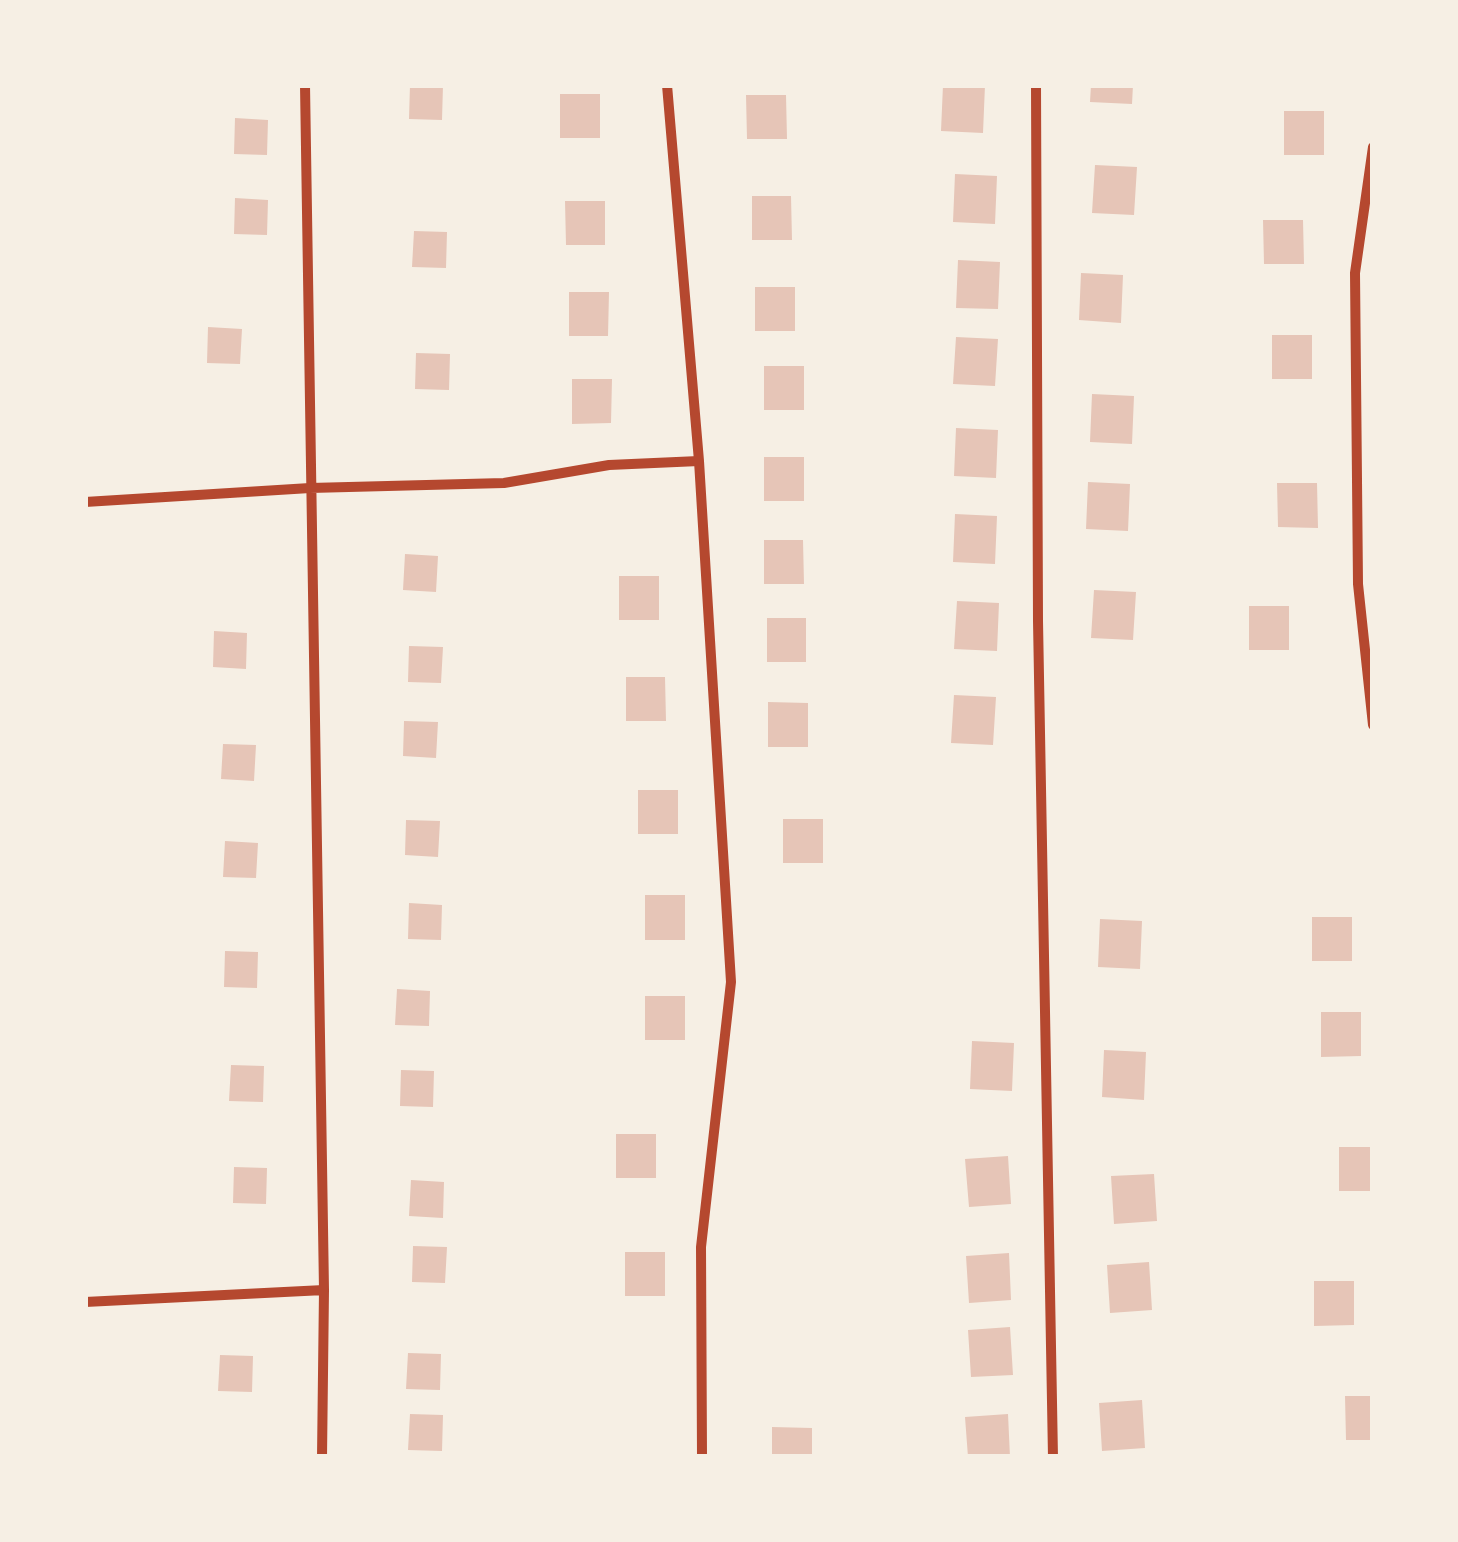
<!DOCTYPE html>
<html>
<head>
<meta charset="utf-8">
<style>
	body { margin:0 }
	#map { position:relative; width:1458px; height:1542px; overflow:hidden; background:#f6efe4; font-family:"Source Sans 3",sans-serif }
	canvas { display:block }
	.frame { position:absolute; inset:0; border:88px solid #f6efe4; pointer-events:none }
</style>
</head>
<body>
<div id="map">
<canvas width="1458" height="1542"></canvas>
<div class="frame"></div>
</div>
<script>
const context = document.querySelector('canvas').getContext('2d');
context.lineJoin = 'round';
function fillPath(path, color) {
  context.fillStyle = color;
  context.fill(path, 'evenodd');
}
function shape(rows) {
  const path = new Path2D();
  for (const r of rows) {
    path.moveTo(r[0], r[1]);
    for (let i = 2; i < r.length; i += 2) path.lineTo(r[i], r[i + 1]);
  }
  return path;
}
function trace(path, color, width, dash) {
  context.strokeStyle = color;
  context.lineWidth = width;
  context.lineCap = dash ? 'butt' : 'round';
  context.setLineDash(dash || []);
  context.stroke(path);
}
const building = shape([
	[410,85,443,85,442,120,409,119],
	[943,85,985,85,983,133,941,131],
	[1091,85,1133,85,1132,104,1090,102],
	[560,94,600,94,600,138,560,138],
	[746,95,786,95,787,139,747,139],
	[1284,111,1324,111,1324,155,1284,155],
	[235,118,268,120,267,155,234,154],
	[1095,165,1137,167,1134,215,1092,213],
	[955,174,997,176,995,224,953,222],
	[752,196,791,196,792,240,752,240],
	[235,198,268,200,267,235,234,234],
	[565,201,605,201,605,245,566,245],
	[1263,220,1303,220,1304,264,1264,264],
	[414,231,447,232,446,268,412,267],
	[958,260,1000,262,998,309,956,308],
	[1081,273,1123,275,1121,323,1079,320],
	[755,287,795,287,795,331,755,331],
	[569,292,609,292,608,336,569,336],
	[208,327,242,329,240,364,207,363],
	[1272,335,1312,335,1312,379,1272,379],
	[956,337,998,339,995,386,953,384],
	[416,353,450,354,449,390,415,389],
	[764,366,804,366,804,410,764,410],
	[572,379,612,379,611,423,572,424],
	[1092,394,1134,396,1132,444,1090,442],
	[956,428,998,430,996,478,954,476],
	[764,457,804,457,804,501,764,501],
	[1088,482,1130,484,1128,531,1086,529],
	[1277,483,1317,483,1318,528,1278,527],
	[955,514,997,516,995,564,953,562],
	[764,540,803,540,804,584,764,584],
	[405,554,438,556,436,592,403,590],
	[619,576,659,576,659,620,619,620],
	[1094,590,1136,592,1133,640,1091,638],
	[957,601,999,603,997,651,954,649],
	[1249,606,1289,606,1289,650,1249,650],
	[767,618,806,618,806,662,767,662],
	[214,631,247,633,246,669,213,667],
	[409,646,443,647,441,683,408,682],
	[626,677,665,677,666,721,626,721],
	[954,695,996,697,993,745,951,743],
	[768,702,808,703,808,747,768,747],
	[404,721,438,722,436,758,403,756],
	[223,744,256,745,254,781,221,779],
	[638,790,678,790,678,834,638,834],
	[783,819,823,819,823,863,783,863],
	[406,820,440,821,438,857,405,855],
	[225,841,258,843,256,878,223,877],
	[645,895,685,895,685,940,645,940],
	[409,903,442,905,441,940,408,939],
	[1312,917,1352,917,1352,961,1312,961],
	[1100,919,1142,921,1140,969,1098,967],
	[225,951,258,952,257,988,224,987],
	[397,989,430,991,429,1026,395,1025],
	[645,996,685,996,685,1040,645,1040],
	[1321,1012,1361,1012,1361,1056,1321,1057],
	[972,1041,1014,1043,1012,1091,970,1089],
	[1104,1050,1146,1052,1144,1100,1102,1097],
	[231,1065,264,1066,263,1102,229,1101],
	[401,1070,434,1071,433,1107,400,1106],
	[616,1134,656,1134,656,1178,616,1178],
	[1339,1147,1373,1147,1373,1191,1339,1191],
	[1008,1156,1011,1204,969,1207,965,1159],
	[234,1167,267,1168,266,1204,233,1203],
	[1154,1174,1157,1221,1114,1224,1111,1176],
	[411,1180,444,1182,443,1218,409,1216],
	[413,1246,447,1247,445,1283,412,1282],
	[625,1252,665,1252,665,1296,625,1296],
	[1009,1253,1011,1300,969,1303,966,1256],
	[1149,1262,1152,1310,1110,1313,1107,1265],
	[1314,1281,1354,1281,1354,1325,1314,1326],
	[1010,1327,1013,1375,971,1377,968,1330],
	[408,1353,441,1354,440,1390,406,1389],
	[220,1355,253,1356,252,1392,218,1391],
	[1345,1396,1373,1396,1373,1440,1346,1440],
	[1142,1400,1145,1448,1102,1451,1099,1403],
	[410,1414,443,1415,442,1451,408,1450],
	[1008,1414,1010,1457,968,1457,965,1417],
	[772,1427,812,1428,812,1457,772,1457]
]);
const minor = shape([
	[305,85,324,1290,322,1457],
	[667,85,699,461,731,982,701,1247,702,1457],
	[1036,85,1038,621,1053,1457],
	[1373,147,1355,273,1358,584,1373,725],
	[85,502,310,488,504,483,609,465,699,461],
	[85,1302,324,1290]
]);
fillPath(building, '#e6c5b7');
trace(minor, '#b5482f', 10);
</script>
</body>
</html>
